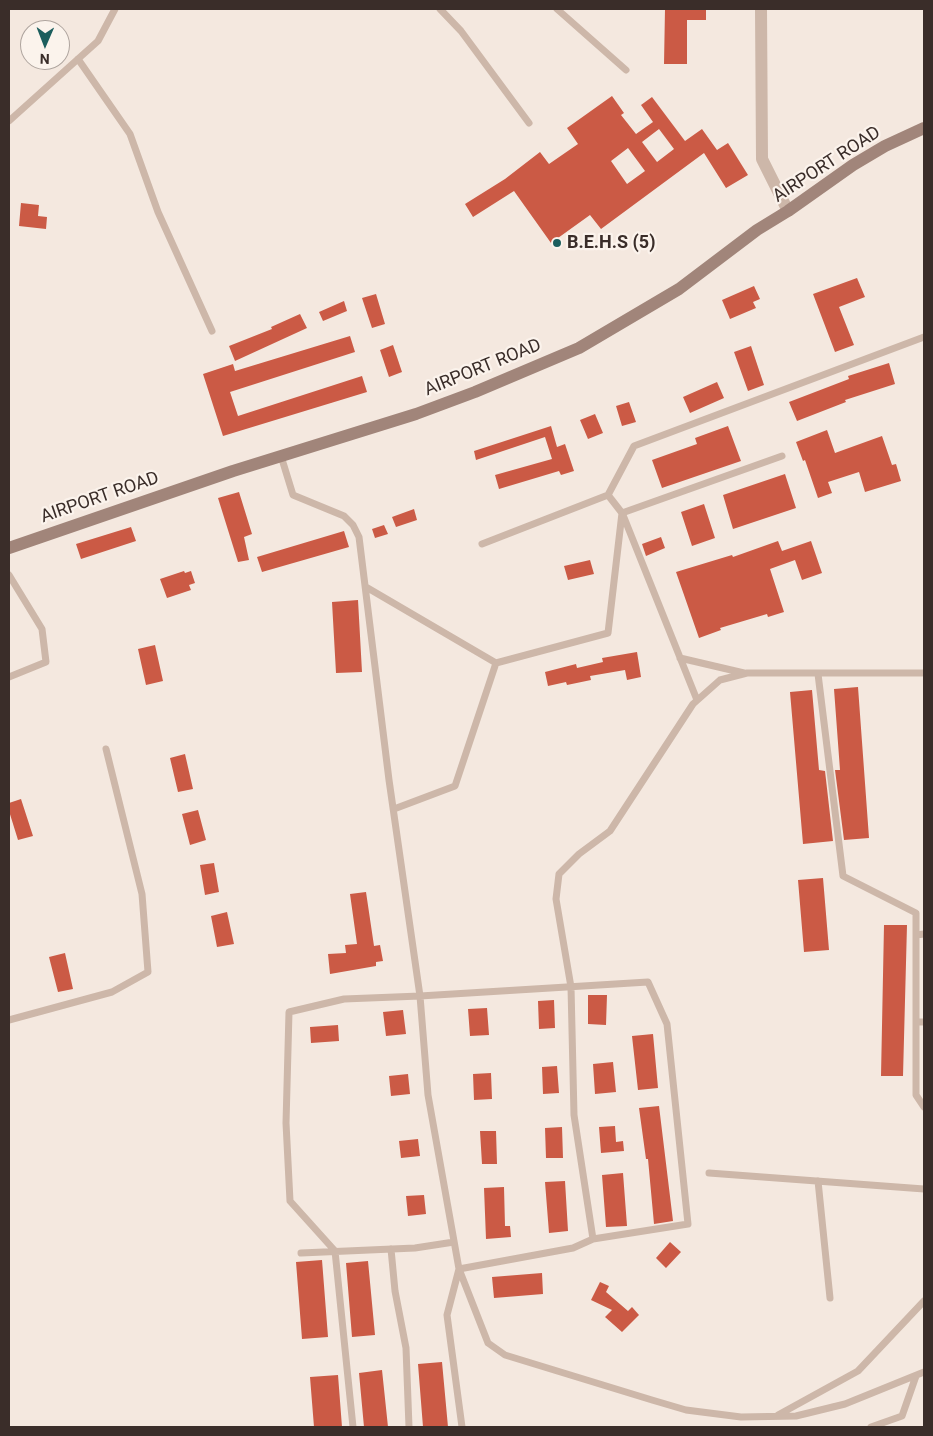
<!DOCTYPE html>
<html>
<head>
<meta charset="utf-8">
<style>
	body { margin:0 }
	#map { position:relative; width:933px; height:1436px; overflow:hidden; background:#f4e8df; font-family:Roboto,sans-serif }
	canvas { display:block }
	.frame { position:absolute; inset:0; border:10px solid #3a2d29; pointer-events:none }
	.north { position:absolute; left:20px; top:20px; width:50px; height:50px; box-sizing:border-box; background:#fbf3ec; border:1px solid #aea49e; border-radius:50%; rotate:181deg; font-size:14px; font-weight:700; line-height:20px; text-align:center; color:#3a2d29 }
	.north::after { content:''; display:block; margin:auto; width:18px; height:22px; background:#1c5e5d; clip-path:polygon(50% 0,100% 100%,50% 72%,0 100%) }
</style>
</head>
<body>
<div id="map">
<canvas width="933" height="1436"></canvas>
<div class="frame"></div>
<div class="north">N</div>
</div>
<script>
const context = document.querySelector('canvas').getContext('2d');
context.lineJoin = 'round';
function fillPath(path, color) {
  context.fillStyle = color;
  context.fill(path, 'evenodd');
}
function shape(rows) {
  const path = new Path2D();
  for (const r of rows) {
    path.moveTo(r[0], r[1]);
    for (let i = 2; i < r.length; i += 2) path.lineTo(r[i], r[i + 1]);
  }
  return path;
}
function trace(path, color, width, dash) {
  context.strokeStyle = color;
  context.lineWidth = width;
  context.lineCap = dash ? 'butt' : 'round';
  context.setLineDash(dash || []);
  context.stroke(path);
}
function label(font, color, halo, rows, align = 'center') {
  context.font = font + ' Roboto,sans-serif';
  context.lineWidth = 4.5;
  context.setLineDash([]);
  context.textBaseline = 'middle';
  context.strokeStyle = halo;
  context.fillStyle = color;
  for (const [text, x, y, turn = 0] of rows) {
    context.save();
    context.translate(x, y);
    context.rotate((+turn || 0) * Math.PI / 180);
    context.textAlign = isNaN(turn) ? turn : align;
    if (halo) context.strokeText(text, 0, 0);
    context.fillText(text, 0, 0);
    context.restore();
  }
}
const building = shape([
	[665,9,706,9,706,20,687,20,687,64,664,64],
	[612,96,624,113,621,115,636,134,653,122,641,105,652,97,685,141,702,129,717,150,728,143,748,175,726,188,704,153,601,229,590,215,551,243,514,191,473,217,465,204,505,179,540,152,549,164,578,144,567,128],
	[659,129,674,149,657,162,642,142],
	[628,148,645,171,627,184,611,161],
	[21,203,39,205,38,216,47,217,46,229,19,226],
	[857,278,865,297,839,307,854,345,835,352,813,294],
	[754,286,760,299,753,302,756,308,730,319,722,300],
	[376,294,385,324,372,328,362,298],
	[344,301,347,311,323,321,319,312],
	[300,314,307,328,235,361,229,346,272,329,271,327],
	[350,336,355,352,230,392,238,416,362,376,367,392,223,436,203,374,233,364,235,371],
	[393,345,402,372,389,377,380,350],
	[751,346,764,385,748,391,734,352],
	[889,363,895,384,845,400,846,402,797,421,789,402,849,379,848,376],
	[717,382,724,398,690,413,683,397],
	[629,402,636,422,622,426,616,406],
	[595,414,603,433,588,439,580,420],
	[551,426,557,447,565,444,574,471,561,475,559,471,499,489,495,475,552,459,545,437,476,460,474,451],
	[728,426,741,461,662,488,652,460,697,444,695,438],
	[827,430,835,453,882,436,892,465,896,464,901,481,865,492,859,472,828,482,832,493,818,498,805,460,803,461,796,442],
	[785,474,796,508,733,529,723,495],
	[239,492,252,534,244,537,249,560,238,562,218,498],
	[704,504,715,538,692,546,681,512],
	[414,509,417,520,396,527,392,517],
	[384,525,388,534,375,538,372,529],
	[131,527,136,541,81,559,76,544],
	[344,531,349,547,262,572,257,557],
	[661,537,665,548,646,556,642,544],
	[778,541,782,551,811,541,822,573,802,580,795,560,770,569,784,612,768,617,767,614,720,628,721,630,699,638,676,572,732,555,733,557],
	[590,560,594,574,568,580,564,566],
	[184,571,185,573,191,571,195,583,189,585,191,590,167,598,160,579],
	[358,600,362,672,336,673,332,602],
	[155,645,163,681,146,685,138,649],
	[637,652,641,677,627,680,625,670,590,676,591,680,567,685,566,682,548,686,545,672,576,664,577,668,603,662,602,658],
	[858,687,869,838,844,840,835,770,840,770,834,689],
	[812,690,819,770,825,771,833,841,803,844,790,692],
	[185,754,193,789,178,792,170,758],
	[21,799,33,836,18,840,9,811,9,803],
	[198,810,206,840,190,845,182,814],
	[214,863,219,892,205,895,200,865],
	[823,878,829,950,804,952,798,880],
	[366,892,374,946,380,945,383,961,376,962,376,966,330,974,328,954,346,953,345,945,357,944,350,894],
	[227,912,234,944,217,947,211,916],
	[884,925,907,925,903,1076,881,1076],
	[65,953,73,989,58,992,49,957],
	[588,995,607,995,606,1025,588,1024],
	[554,1000,555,1028,539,1029,538,1001],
	[487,1008,489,1035,470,1036,468,1009],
	[403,1010,406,1034,386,1036,383,1012],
	[338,1025,339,1041,311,1043,310,1027],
	[653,1034,658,1088,638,1090,632,1036],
	[613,1062,616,1092,595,1094,593,1064],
	[557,1066,559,1093,543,1094,542,1067],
	[491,1073,492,1099,474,1100,473,1074],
	[408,1074,410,1094,391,1096,389,1076],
	[659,1106,673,1221,654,1224,648,1159,646,1159,639,1108],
	[615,1126,616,1142,623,1141,624,1151,601,1153,599,1127],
	[562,1127,563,1158,546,1158,545,1128],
	[480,1131,496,1131,497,1164,482,1164],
	[418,1139,420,1156,401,1158,399,1141],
	[623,1173,627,1226,606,1227,602,1175],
	[565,1181,568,1231,549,1233,545,1182],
	[504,1187,505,1226,510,1226,511,1237,486,1239,484,1188],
	[424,1195,426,1214,408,1216,406,1196],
	[670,1242,681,1252,666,1268,656,1258],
	[322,1260,328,1337,302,1339,296,1262],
	[368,1261,375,1335,352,1337,346,1263],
	[542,1273,543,1294,494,1298,492,1277],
	[600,1282,609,1286,606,1292,628,1311,632,1307,639,1315,622,1332,605,1317,612,1310,591,1300],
	[442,1362,448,1427,423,1427,418,1364],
	[382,1370,388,1427,364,1427,359,1373],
	[338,1375,342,1427,314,1427,310,1377]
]);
const service = shape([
	[440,9,461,31,529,123],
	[557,9,626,70],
	[78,59,130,134,158,212,212,331],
	[9,121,98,41,115,9],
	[281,456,293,495,344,516,353,525,359,537,389,780,420,996,428,1095,459,1269,488,1343,505,1355,652,1400,686,1410,741,1417,796,1416,845,1404,924,1372],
	[608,495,634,446,924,337],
	[623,515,697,700],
	[482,544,608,495,622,513,782,456],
	[9,575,42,629,46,662,9,677],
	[366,587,496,663],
	[680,658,744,673],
	[818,674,843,876,916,913,916,1095,924,1107],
	[394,809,455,786,496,663,608,633,622,513],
	[916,935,924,934],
	[9,1020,112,992,148,972,142,894,106,749],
	[916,1022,924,1022],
	[709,1173,924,1189],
	[818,1181,830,1298],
	[593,1239,574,1115,571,987,556,899,559,874,579,854,610,831,693,704,720,680,747,673,924,673],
	[391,1249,395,1291,406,1348,409,1427],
	[301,1253,415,1248,454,1242],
	[778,1415,858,1371,924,1301],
	[353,1427,335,1251,290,1201,286,1123,289,1012,344,999,420,996,648,982,667,1024,688,1224,593,1239,573,1248,459,1269,447,1315,462,1427],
	[871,1427,902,1416,916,1376]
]);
const minor = shape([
	[761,9,762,159,788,211]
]);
const secondary = shape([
	[9,548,233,471,416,414,475,392,579,348,679,289,757,230,788,211,853,165,885,146,924,128]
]);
const markers = [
	[557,243,5,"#1c5e5d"]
];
const streetNames = [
	["AIRPORT ROAD",827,165,-33],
	["AIRPORT ROAD",483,368,-22],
	["AIRPORT ROAD",100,498,-19]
];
const poiNames = [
	["B.E.H.S (5)",567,243]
];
fillPath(building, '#cb5a45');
trace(service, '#cdb7a9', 7);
trace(minor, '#cdb7a9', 12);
trace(secondary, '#a1857a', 12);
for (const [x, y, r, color] of markers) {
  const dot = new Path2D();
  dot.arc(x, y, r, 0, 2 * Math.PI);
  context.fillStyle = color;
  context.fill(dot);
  trace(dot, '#fbf3ec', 2);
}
label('18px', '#3a2d29', '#fbf3ec', streetNames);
label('bold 18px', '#3a2d29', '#fbf3ec', poiNames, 'left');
</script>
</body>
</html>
